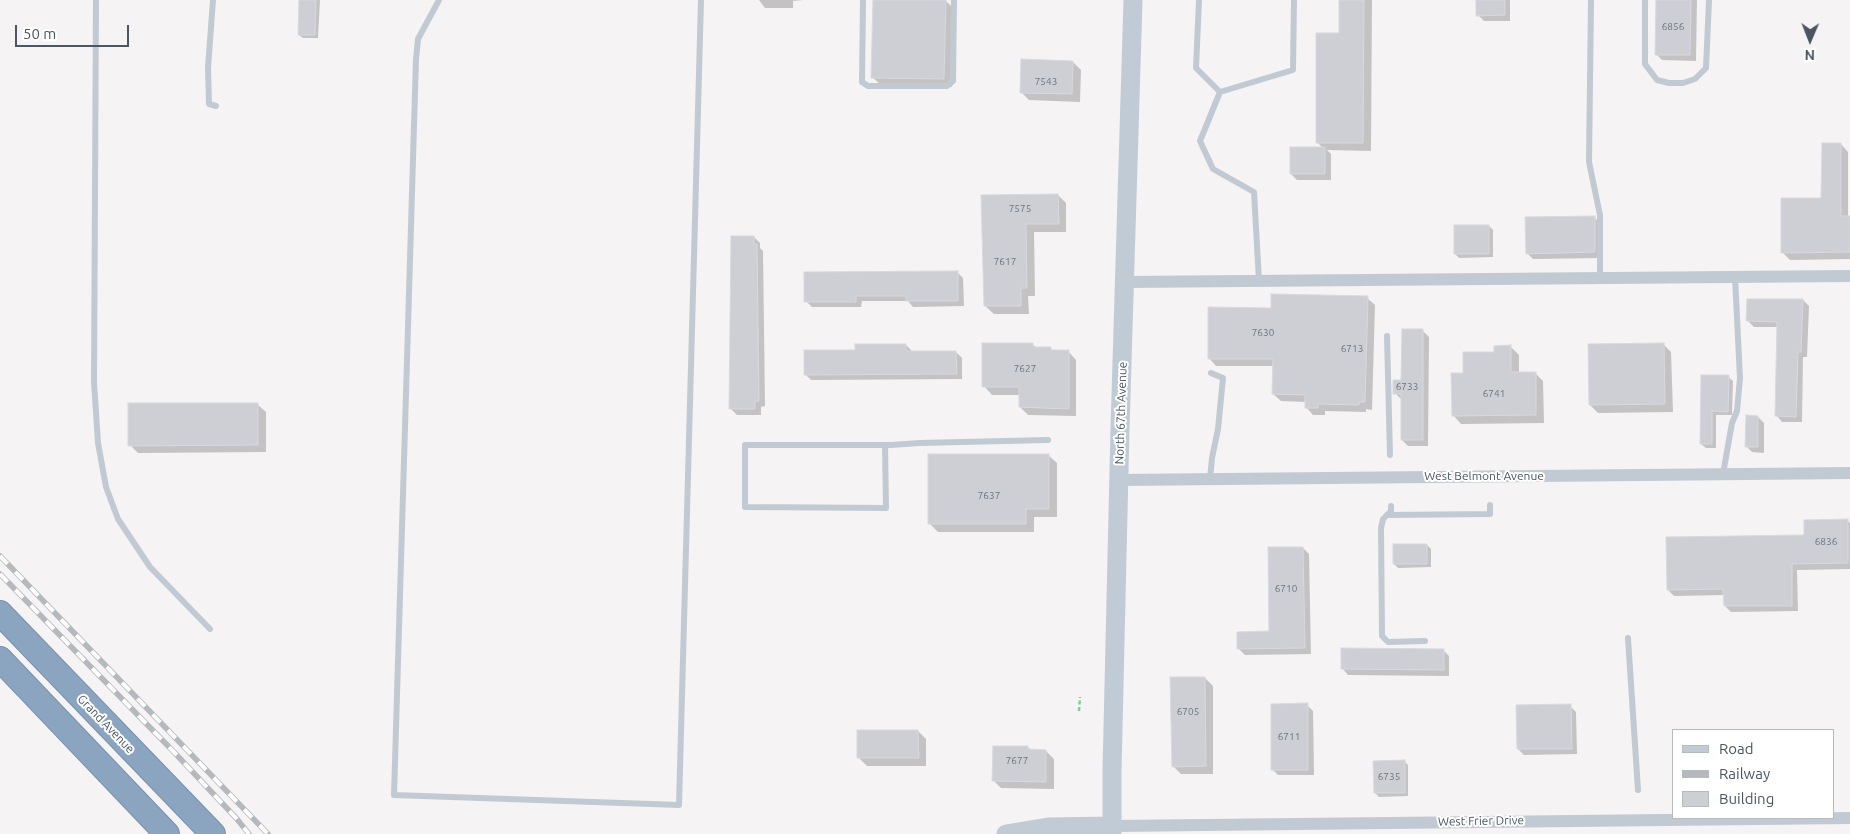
<!DOCTYPE html>
<html>
<head>
<meta charset="utf-8">
<style>
	body { margin:0 }
	#map { position:relative; width:1850px; height:834px; overflow:hidden; background:#f5f3f3; font-family:Ubuntu,sans-serif }
	canvas { display:block }
	.legend { position:absolute; left:1672px; top:729px; width:162px; height:90px; box-sizing:border-box; background:#fff; border:1px solid #b7bbc0; margin:0; padding:6px 9px; list-style:none; font-size:15px; color:#4a5661 }
	.legend li { display:flex; align-items:center; gap:10px; height:25px }
	.legend b { width:25px; border:1px solid #b7bbc0 }
	.north { position:absolute; left:1785px; top:15px; width:50px; height:50px; -webkit-text-stroke:4px #fff; paint-order:stroke; rotate:181deg; font-size:14px; font-weight:700; line-height:20px; text-align:center; color:#4a5661 }
	.north::after { content:''; display:block; margin:auto; width:18px; height:22px; background:#4a5661; clip-path:polygon(50% 0,100% 100%,50% 72%,0 100%) }
	.scale { position:absolute; left:15px; top:25px; width:114px; height:22px; box-sizing:border-box; border:2px solid #4a5661; border-top:0; padding-left:6px; font-size:15px; line-height:18px; white-space:nowrap; color:#4a5661; -webkit-text-stroke:4px #fff; paint-order:stroke }
</style>
</head>
<body>
<div id="map">
<canvas width="1850" height="834"></canvas>
<ul class="legend">
<li><b style="height:6px;background:#c1cbd6"></b>Road</li>
<li><b style="height:6px;background:#b5b8bd"></b>Railway</li>
<li><b style="height:14px;background:#cdcfd5"></b>Building</li>
</ul>
<div class="north">N</div>
<div class="scale">50 m</div>
</div>
<script>
const context = document.querySelector('canvas').getContext('2d');
context.lineJoin = 'round';
function fillPath(path, color) {
  context.fillStyle = color;
  context.fill(path, 'evenodd');
}
function shape(rows) {
  const path = new Path2D();
  for (const r of rows) {
    path.moveTo(r[0], r[1]);
    for (let i = 2; i < r.length; i += 2) path.lineTo(r[i], r[i + 1]);
  }
  return path;
}
function trace(path, color, width, dash) {
  context.strokeStyle = color;
  context.lineWidth = width;
  context.lineCap = dash ? 'butt' : 'round';
  context.setLineDash(dash || []);
  context.stroke(path);
}
function label(font, color, halo, rows, align = 'center') {
  context.font = font + ' Ubuntu,sans-serif';
  context.lineWidth = 4;
  context.setLineDash([]);
  context.textBaseline = 'middle';
  context.strokeStyle = halo;
  context.fillStyle = color;
  for (const [text, x, y, turn = 0] of rows) {
    context.save();
    context.translate(x, y);
    context.rotate((+turn || 0) * Math.PI / 180);
    context.textAlign = isNaN(turn) ? turn : align;
    if (halo) context.strokeText(text, 0, 0);
    context.fillText(text, 0, 0);
    context.restore();
  }
}
const shadow = shape([
	[300,0,320,0,318,38,303,38,299,35],
	[759,0,803,0,793,1,793,8,765,8],
	[874,0,946,1,954,9,952,87,881,85,872,77],
	[1341,0,1372,0,1371,151,1327,150,1331,154,1331,180,1297,180,1291,174,1323,148,1317,142,1340,34],
	[1478,0,1510,0,1510,21,1484,21,1478,15],
	[1657,0,1697,0,1696,61,1662,60,1656,54],
	[1073,62,1081,70,1080,102,1029,100,1021,92],
	[1841,144,1848,152,1848,217,1850,217,1850,259,1790,260,1782,252,1822,199],
	[1058,195,1066,203,1066,232,1034,232,1035,296,1028,296,1029,314,994,314,985,306,982,196],
	[1594,217,1600,223,1601,258,1533,259,1527,253],
	[1489,226,1493,230,1493,257,1459,258,1455,254],
	[754,237,760,243,760,248,763,251,765,406,761,407,761,415,737,415,731,409],
	[957,272,963,278,964,306,913,307,908,301,862,301,861,307,812,307,806,301],
	[1367,298,1375,305,1372,410,1366,409,1366,412,1325,411,1325,415,1313,415,1306,407,1306,402,1281,401,1273,394,1274,366,1216,366,1209,358,1272,309],
	[1803,300,1809,306,1807,357,1803,357,1802,422,1782,422,1776,415,1778,327,1754,327,1748,321],
	[1423,331,1429,337,1428,446,1408,446,1402,440,1402,400,1395,393,1403,381],
	[1032,344,1037,348,1050,349,1053,352,1068,351,1076,360,1076,416,1028,415,1020,407,1020,395,992,395,984,386],
	[1663,344,1671,352,1673,412,1598,413,1590,405],
	[906,345,912,351,956,352,962,358,962,379,811,380,805,374,856,351],
	[1511,347,1519,355,1519,373,1535,373,1543,381,1544,423,1461,424,1453,415,1465,374],
	[1702,376,1728,377,1733,381,1732,415,1716,415,1716,448,1706,448,1701,444],
	[257,404,266,412,266,452,138,453,130,445],
	[1758,417,1764,423,1764,453,1752,452,1746,446],
	[1048,455,1057,463,1057,517,1034,517,1034,532,938,532,930,524],
	[1847,520,1850,523,1850,569,1797,570,1798,611,1731,612,1725,606,1725,595,1674,596,1668,590],
	[1427,545,1431,549,1431,567,1398,568,1394,564],
	[1303,548,1309,554,1311,654,1245,655,1239,649,1271,633],
	[1443,650,1449,656,1449,676,1348,675,1342,668],
	[1205,678,1213,686,1213,774,1181,774,1173,766],
	[1307,705,1313,711,1314,775,1278,775,1272,769],
	[1570,706,1576,712,1577,754,1524,755,1518,749],
	[918,731,926,739,926,766,867,766,859,758],
	[1028,747,1031,750,1046,751,1054,759,1054,789,1001,788,993,780],
	[1404,761,1408,765,1408,796,1379,797,1375,793]
]);
const building = shape([
	[299,0,316,0,315,35,298,35,299,0],
	[873,0,946,0,944,79,871,78,873,0],
	[1339,0,1364,0,1363,143,1316,143,1316,33,1339,33,1339,0],
	[1476,0,1505,0,1505,15,1476,16,1476,0],
	[1656,0,1691,0,1690,55,1655,55,1656,0],
	[1021,59,1073,61,1072,94,1020,93,1021,59],
	[1822,143,1841,143,1841,216,1850,216,1850,252,1781,253,1781,198,1821,198,1822,143],
	[1290,147,1325,147,1325,174,1290,174,1290,147],
	[1058,194,1059,224,1026,224,1027,288,1021,288,1021,306,984,306,981,195,1058,194],
	[1595,216,1595,252,1526,254,1525,217,1595,216],
	[1454,225,1489,225,1489,254,1454,254,1454,225],
	[731,236,754,236,754,244,757,244,759,401,755,401,755,409,729,409,731,236],
	[958,271,958,301,906,301,906,296,856,296,856,302,804,302,804,272,958,271],
	[1271,294,1368,296,1365,402,1359,402,1359,405,1318,404,1318,408,1305,408,1305,395,1272,394,1273,359,1208,359,1208,307,1271,308,1271,294],
	[1747,299,1803,299,1801,352,1798,352,1796,417,1775,416,1777,322,1746,321,1747,299],
	[1402,329,1423,329,1423,440,1401,440,1401,394,1393,394,1393,380,1401,380,1402,329],
	[982,343,1033,343,1033,347,1051,347,1051,350,1069,350,1069,409,1019,407,1019,387,982,387,982,343],
	[1664,343,1665,404,1589,405,1588,344,1664,343],
	[855,344,906,344,906,351,956,351,957,374,804,375,804,350,855,350,855,344],
	[1511,345,1511,372,1536,372,1536,415,1452,416,1451,373,1463,373,1463,352,1494,352,1494,346,1511,345],
	[1701,375,1729,375,1728,412,1712,411,1712,444,1700,444,1701,375],
	[128,403,258,403,258,445,128,446,128,403],
	[1746,415,1758,416,1758,447,1745,447,1746,415],
	[928,454,1049,454,1049,509,1026,509,1026,524,928,524,928,454],
	[1848,519,1848,563,1792,564,1792,606,1724,606,1723,589,1667,590,1666,537,1804,535,1804,520,1848,519],
	[1393,544,1427,544,1427,564,1393,564,1393,544],
	[1268,547,1303,547,1305,648,1237,649,1237,632,1269,631,1268,547],
	[1341,648,1444,649,1444,670,1341,669,1341,648],
	[1170,677,1205,677,1206,766,1172,767,1170,677],
	[1308,703,1308,770,1271,770,1271,704,1308,703],
	[1571,704,1572,749,1517,749,1516,705,1571,704],
	[857,730,918,730,919,758,857,758,857,730],
	[993,746,1028,746,1028,749,1046,750,1046,782,992,781,993,746],
	[1405,760,1405,793,1374,793,1373,761,1405,760]
]);
const path = shape([
	[1079,711,1080,697]
]);
const lane = shape([
	[96,0,94,382,98,443,106,487,118,519,150,567,210,629],
	[213,0,208,68,209,104,216,106],
	[439,0,418,39,416,59,394,795,679,805,701,0],
	[863,0,862,82,868,86,947,86,953,81,954,0],
	[1199,0,1196,68,1220,92],
	[1591,0,1589,162,1600,215,1600,278],
	[1645,0,1645,64,1657,80,1669,83,1683,83,1695,79,1706,68,1709,0],
	[1220,92,1200,141,1213,169,1254,192,1259,281],
	[1220,92,1293,70,1294,0],
	[1387,336,1390,455],
	[885,445,886,508,745,507,745,445,891,445,920,443,1048,440],
	[1723,474,1732,423,1737,411,1740,378,1735,277],
	[1210,479,1212,458,1218,429,1223,378,1211,373],
	[1391,506,1391,511,1383,519,1381,528,1382,636,1388,642,1425,641],
	[1387,515,1490,514,1490,505],
	[1628,638,1638,790]
]);
const street = shape([
	[1124,282,1850,276],
	[1119,480,1850,473],
	[1112,826,1850,818]
]);
const secondary = shape([
	[1006,834,1048,827,1112,826],
	[1112,834,1112,771,1120,428,1133,0]
]);
const highway = shape([
	[0,613,213,834],
	[0,659,167,834]
]);
const rail = shape([
	[0,556,268,834],
	[0,574,172,750,237,819,249,834]
]);
const numberNames = [
	["6856",1673,27],
	["7543",1046,82],
	["7575",1020,209],
	["7617",1005,262],
	["7630",1263,333],
	["6713",1352,349],
	["7627",1025,369],
	["6733",1407,387],
	["6741",1494,394],
	["7637",989,496],
	["6836",1826,542],
	["6710",1286,589],
	["6705",1188,712],
	["6711",1289,737],
	["7677",1017,761],
	["6735",1389,777]
];
const streetNames = [
	["North 67th Avenue",1121,413,-88],
	["West Belmont Avenue",1484,476],
	["Grand Avenue",106,724,46],
	["West Frier Drive",1481,821,-1]
];
fillPath(shadow, '#0003');
fillPath(building, '#cdcfd5');
trace(building, '#d7d9de', 1);
trace(highway, '#7690ad', 26);
trace(path, '#7ad0a6', 2.5, [4, 2.5]);
trace(lane, '#c1cad2', 6);
trace(street, '#c1cad2', 12);
trace(secondary, '#c1cbd6', 19);
trace(highway, '#8ba5c1', 24);
trace(rail, '#b5b8bd', 5.5);
trace(rail, '#fff', 4, [11]);
label('10px', '#6b747e', null, numberNames);
label('12px', '#4a5661', '#fff', streetNames);
</script>
</body>
</html>
